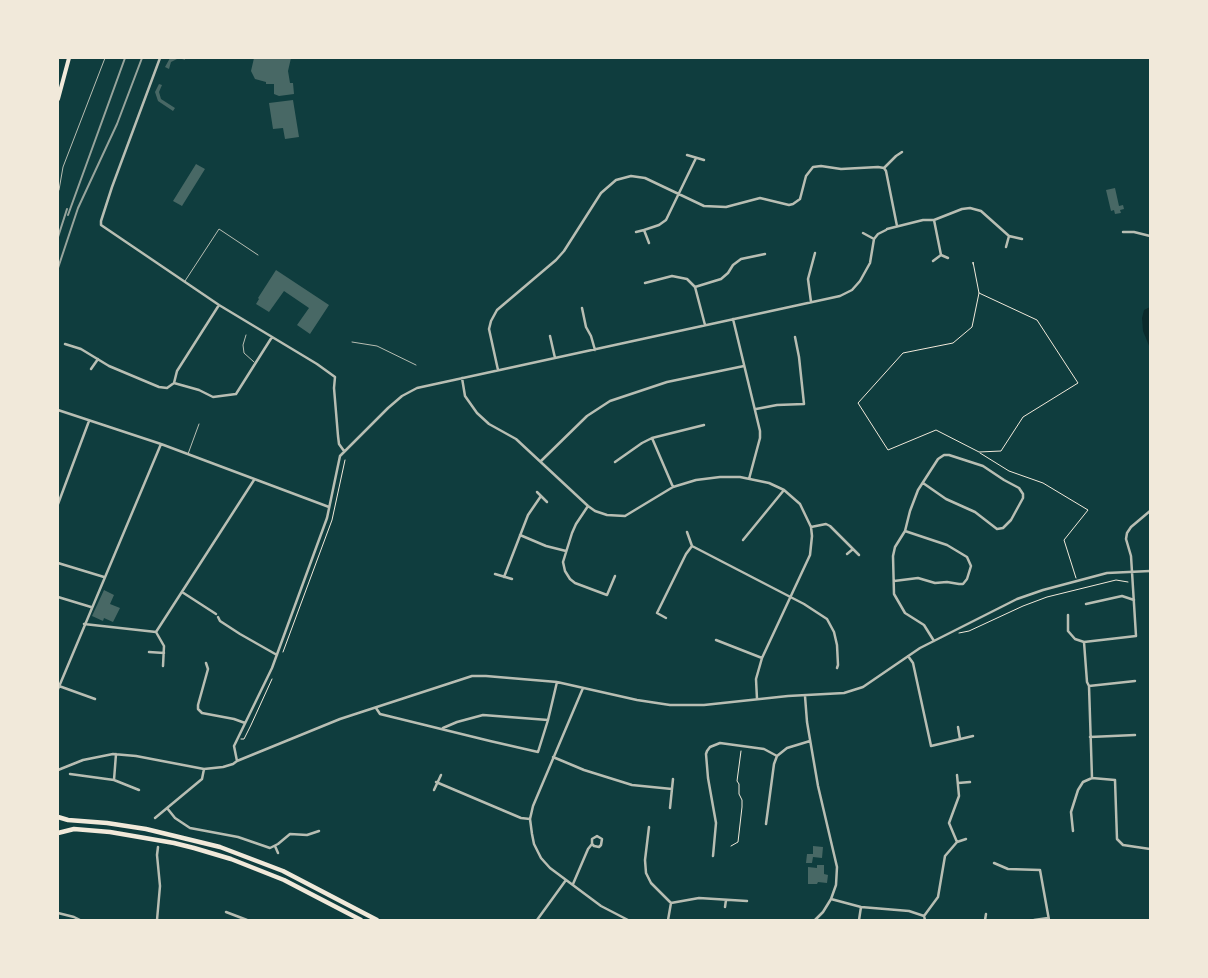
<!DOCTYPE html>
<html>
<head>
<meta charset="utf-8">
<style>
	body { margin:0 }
	#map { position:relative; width:1208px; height:978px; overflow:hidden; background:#0f3d3e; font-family:"Source Sans 3",sans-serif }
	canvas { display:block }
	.frame { position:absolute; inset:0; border:59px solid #f1e9da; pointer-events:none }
</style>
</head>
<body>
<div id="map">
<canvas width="1208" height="978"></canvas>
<div class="frame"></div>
</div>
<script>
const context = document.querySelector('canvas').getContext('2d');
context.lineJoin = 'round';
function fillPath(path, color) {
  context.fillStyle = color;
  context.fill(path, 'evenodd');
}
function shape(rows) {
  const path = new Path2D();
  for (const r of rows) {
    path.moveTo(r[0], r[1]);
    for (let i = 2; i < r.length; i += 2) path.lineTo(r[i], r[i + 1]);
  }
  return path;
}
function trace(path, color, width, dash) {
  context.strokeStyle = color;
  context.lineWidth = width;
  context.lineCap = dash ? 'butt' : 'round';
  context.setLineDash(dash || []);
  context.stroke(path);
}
const water = shape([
	[1150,307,1150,348,1143,331,1142,318,1144,310]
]);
const building = shape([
	[170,58,185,58,185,60,179,58,171,62,169,69,165,67],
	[254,58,291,58,288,71,290,83,293,83,294,94,279,96,274,94,274,84,266,84,266,82,255,79,251,71],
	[159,84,162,85,159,92,161,99,175,108,173,111,158,101,155,92],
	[293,100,299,137,285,139,283,128,273,129,269,103],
	[196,164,205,169,182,206,173,201],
	[1115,188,1119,206,1123,205,1124,209,1120,210,1121,213,1115,214,1114,210,1111,211,1106,190],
	[276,270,329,305,310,334,297,325,309,308,284,291,269,312,256,304,259,299,258,298],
	[104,590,114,595,110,604,120,608,113,622,104,618,103,621,92,616],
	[813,846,823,847,822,858,813,857,812,863,806,863,807,854,813,854],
	[817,865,824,865,824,874,828,875,827,883,818,882,817,884,808,884,808,867,817,868]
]);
const path = shape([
	[973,264,973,262,979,293,1037,320,1078,383,1023,417,1001,451,979,452,936,430,888,450,858,403,903,353,953,343,972,327,979,293],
	[980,453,1009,471,1043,483,1088,510,1064,540,1076,578],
	[959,633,969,631,1023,606,1047,597,1116,580,1128,582],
	[283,652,332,520,345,460],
	[241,739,244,739,251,725,272,679],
	[731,846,738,842,742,807,742,800,739,794,739,784,737,781,741,751]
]);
const service = shape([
	[59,190,63,167,105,58],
	[185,281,219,229,258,255],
	[246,335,243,345,244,353,254,362],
	[352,342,377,346,416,365],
	[188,454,199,424]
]);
const minor = shape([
	[160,58,112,187,101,221,101,225,219,305,317,364,335,377,334,388,338,436,339,444,344,451],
	[687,155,704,160],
	[884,168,896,156,902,152],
	[887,229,923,220,934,220,962,209,970,208,981,211,1009,236,1022,239],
	[644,230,659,225,666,220,696,158],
	[636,232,644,230,649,243],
	[1123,232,1134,232,1150,236],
	[863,233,874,239],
	[1006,247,1009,236],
	[941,255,948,258],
	[933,261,941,255,934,220],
	[645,283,672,276,687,279,695,287,705,325],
	[695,287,721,279,728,273,733,265,741,259,765,254],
	[811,302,808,279,815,253],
	[582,308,586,327,591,336,595,350],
	[733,319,760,431,760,438,749,479],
	[550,336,555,358],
	[65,344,81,349,109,366,159,387,167,388,174,383,199,390,213,397,236,394,272,337],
	[91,369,98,359],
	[498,370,489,329,491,321,497,310,556,260,564,251,601,193,616,180,631,176,645,178,704,206,726,207,760,198,789,205,793,204,800,199,806,176,813,167,821,166,841,169,878,167,884,168,886,171,897,226],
	[462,378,465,396,477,413,489,424,516,439,588,506,595,511,607,515,625,516,673,487,696,480,720,477,740,477,769,483,784,490,800,504,811,527,812,536,810,555,762,658,756,679,757,699],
	[174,383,177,371,219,305],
	[756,409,777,405,804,404,799,357,795,337],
	[58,410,161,444,329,507],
	[652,438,673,487],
	[541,461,587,416,610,401,667,382,744,366],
	[615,462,642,443,652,438,704,425],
	[923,483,946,499,975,512,997,529,1003,528,1011,520,1023,498,1023,494,1019,488,1004,480,983,466,949,455,944,455,938,459,918,490,910,511,905,531,895,547,893,556,894,594,905,613,924,625,934,641],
	[537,492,547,502],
	[58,504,89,421],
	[588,506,576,524,572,533,563,562,565,571,570,579,575,583,607,595,615,576],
	[1150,511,1131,527,1127,533,1126,539,1131,556,1136,636,1084,642,1087,682,1089,686,1092,778,1115,780,1117,839,1123,845,1150,849],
	[811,527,826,524,830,526,859,555],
	[687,532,692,546],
	[520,535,546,546,566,551],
	[743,540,784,490],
	[847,554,853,549],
	[58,563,104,577],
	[495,574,512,579],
	[504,577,528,515,541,496],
	[894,581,918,578,935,583,947,582,959,584,963,584,967,579,971,566,967,557,947,545,905,531],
	[182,592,216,614],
	[58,597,91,607],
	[1086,604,1122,596,1134,600],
	[1068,615,1068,631,1075,639,1084,642],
	[218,617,220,621,240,634,277,655],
	[666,618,657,613,686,554,692,546,804,604,827,619,834,632,837,645,838,665,837,668],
	[84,624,156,632],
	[156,632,254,480],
	[156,632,164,646,163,666],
	[716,640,762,658],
	[149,652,164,653],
	[908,656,913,663,931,746,973,736],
	[206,663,208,669,198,705,198,709,202,713,234,719,245,723],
	[59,686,95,699],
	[1089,686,1135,681],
	[583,688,533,806,530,819,532,834,534,844,541,858,550,868,601,906,628,920],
	[58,689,161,444],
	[805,696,807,722,818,786,837,867,836,885,831,899,823,912,815,920],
	[376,708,380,714,490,741,538,752,548,720,557,682],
	[958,727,960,739],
	[443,728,457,722,483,715,548,720],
	[1090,737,1135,735],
	[553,757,584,770,632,785,672,789],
	[237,761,234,746,272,668,327,518,340,456,388,408,402,396,417,388,840,296,852,290,860,281,870,263,874,239,878,234,886,230],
	[58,770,83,760,113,754,136,756,204,769,223,767,233,764,237,761,340,719,472,676,486,676,557,682,637,700,670,705,704,705,788,696,844,693,863,687,920,648,1017,599,1043,590,1107,573,1150,571],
	[70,774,114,780,139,790],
	[114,780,116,754],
	[436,782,521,818,530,819],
	[958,783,970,782],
	[434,790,441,775],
	[167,808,175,818,190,828,238,837,270,848,278,844,290,834,307,835,319,831],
	[670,808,673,779],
	[155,818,202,779,204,769],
	[766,824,774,764,777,756,787,748,810,741],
	[649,827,645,860,646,873,651,883,671,903,668,920],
	[1073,831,1071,812,1078,790,1083,782,1092,778],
	[957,842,966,839],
	[275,846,278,853],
	[713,856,716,823,708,778,706,754,707,751,710,747,720,743,764,749,777,756],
	[994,863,1008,869,1040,870,1049,920],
	[573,884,588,849,592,844,592,839,597,836,602,839,601,845,599,847,594,846,592,844],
	[831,899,861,907,909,911,924,916,925,920],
	[671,903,699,898,747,901],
	[725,907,726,900],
	[226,912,247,920],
	[58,913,74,917,80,920],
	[924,916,938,897,945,856,957,842,949,823,959,796,957,775],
	[157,920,160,886,157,855,158,847],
	[537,920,566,880],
	[859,920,861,907],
	[985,920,986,914],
	[1034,920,1048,918]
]);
const secondary = shape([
	[58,99,69,58]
]);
const trunk = shape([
	[58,817,68,820,107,823,146,829,220,847,283,871,377,920],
	[58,833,74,829,110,832,174,843,194,848,231,859,284,880,361,920]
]);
const rail = shape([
	[68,215,125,58],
	[58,237,67,209],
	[58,268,78,208,117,124,142,58]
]);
fillPath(water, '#0a2a2b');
fillPath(building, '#486865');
trace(path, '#f1e9da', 1);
trace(service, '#b8beb3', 1);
trace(minor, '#b8beb3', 2.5);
trace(secondary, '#f1e9da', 4);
trace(trunk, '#f1e9da', 4.5);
trace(rail, '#97a49c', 2);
</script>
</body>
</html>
